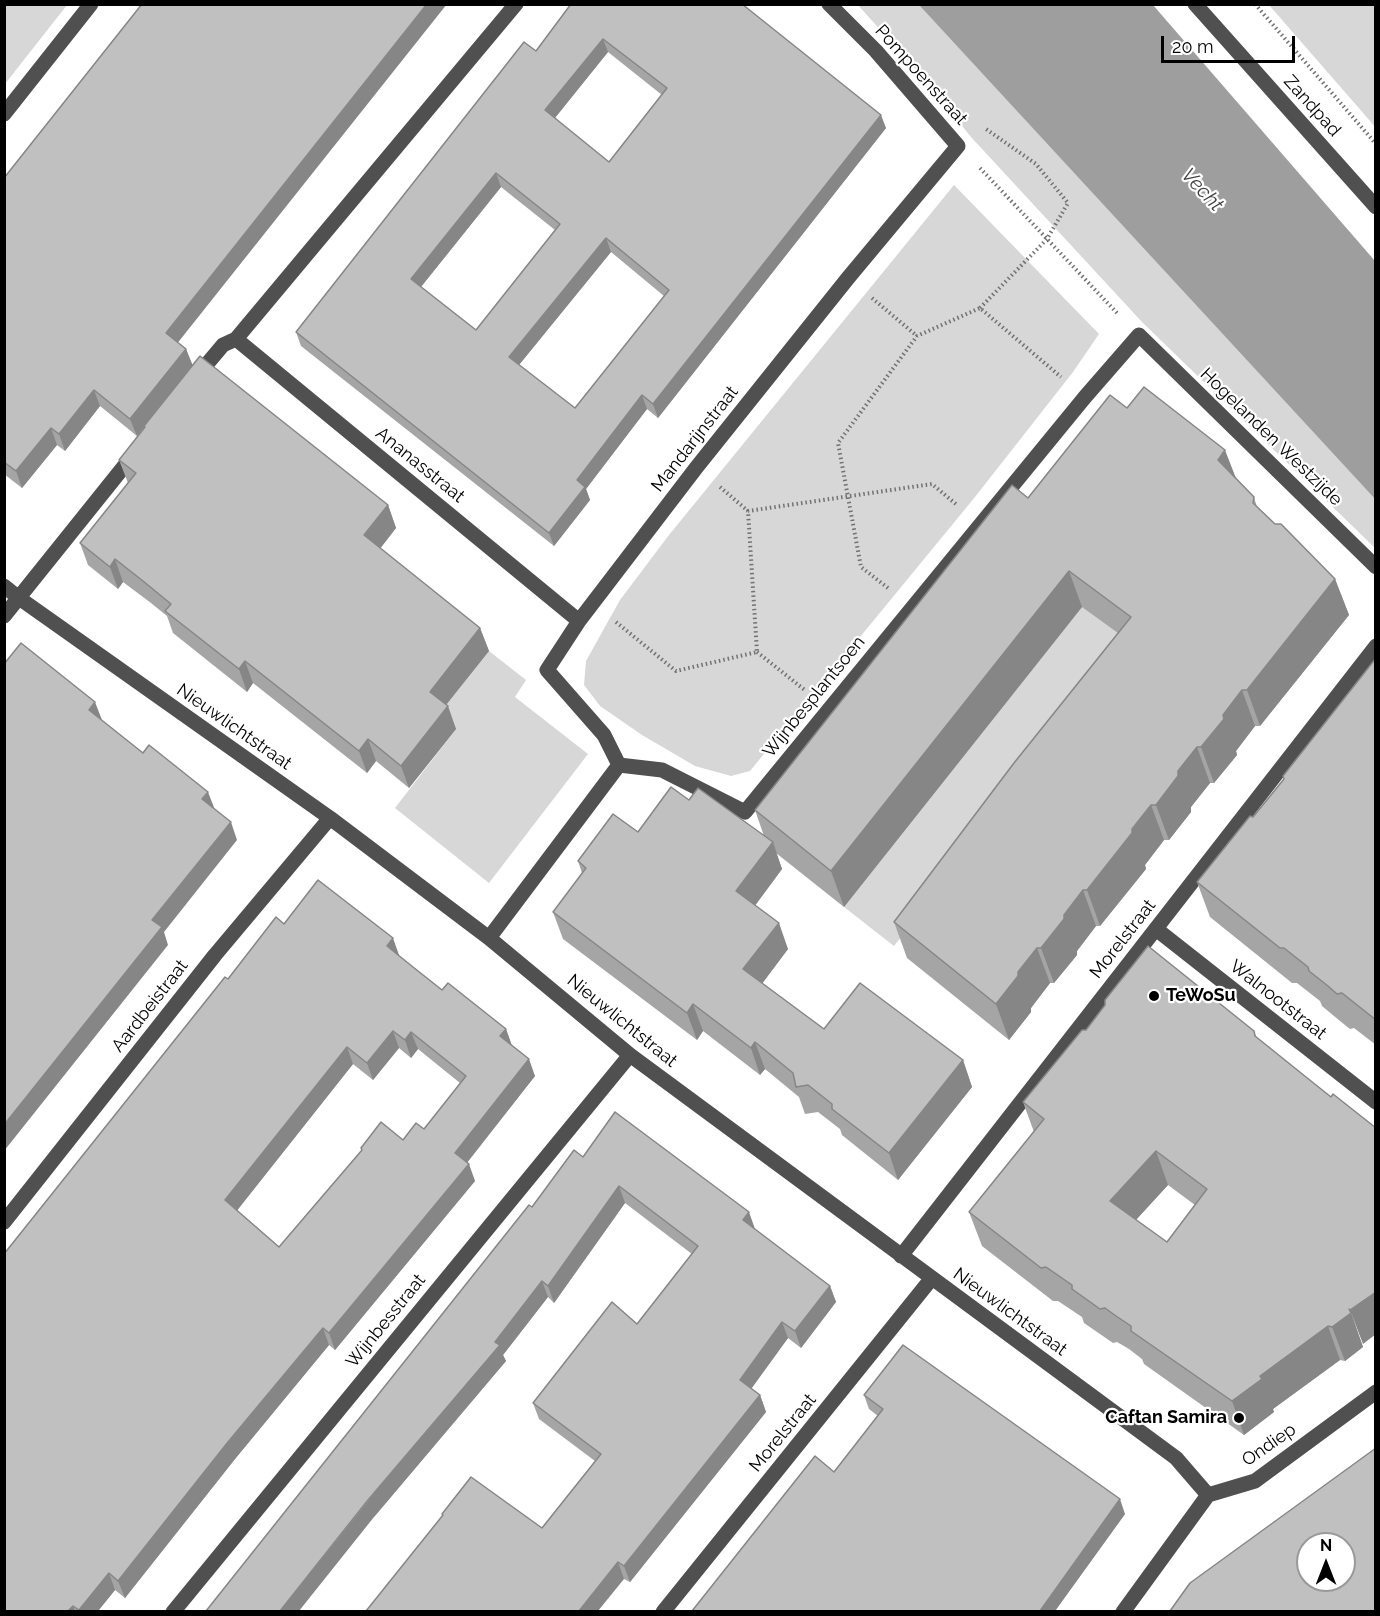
<!DOCTYPE html>
<html>
<head>
<meta charset="utf-8">
<style>
	body { margin:0 }
	#map { position:relative; width:1380px; height:1616px; overflow:hidden; background:#fff; font-family:Raleway,sans-serif }
	canvas { display:block }
	.frame { position:absolute; inset:0; border:6px solid #000; pointer-events:none }
	.north { position:absolute; left:1296px; top:1532px; width:60px; height:60px; box-sizing:border-box; background:#fff; border:2px solid #999; border-radius:50%; rotate:0deg; font-size:16px; font-weight:700; line-height:24px; text-align:center; color:#000 }
	.north::after { content:''; display:block; margin:auto; width:21px; height:27px; background:#000; clip-path:polygon(50% 0,100% 100%,50% 72%,0 100%) }
	.scale { position:absolute; left:1161px; top:36px; width:134px; height:27px; box-sizing:border-box; border:3px solid #000; border-top:0; padding-left:8px; font-size:18px; line-height:21px; white-space:nowrap; color:#000; -webkit-text-stroke:4px #fff; paint-order:stroke }
</style>
</head>
<body>
<div id="map">
<canvas width="1380" height="1616"></canvas>
<div class="frame"></div>
<div class="north">N</div>
<div class="scale">20 m</div>
</div>
<script>
const context = document.querySelector('canvas').getContext('2d');
context.lineJoin = 'round';
function fillPath(path, color) {
  context.fillStyle = color;
  context.fill(path, 'evenodd');
}
function shape(rows) {
  const path = new Path2D();
  for (const r of rows) {
    path.moveTo(r[0], r[1]);
    for (let i = 2; i < r.length; i += 2) path.lineTo(r[i], r[i + 1]);
  }
  return path;
}
function trace(path, color, width, dash) {
  context.strokeStyle = color;
  context.lineWidth = width;
  context.lineCap = dash ? 'butt' : 'round';
  context.setLineDash(dash || []);
  context.stroke(path);
}
function label(font, color, halo, rows, align = 'center') {
  context.font = font + ' Raleway,sans-serif';
  context.lineWidth = 4.5;
  context.setLineDash([]);
  context.textBaseline = 'middle';
  context.strokeStyle = halo;
  context.fillStyle = color;
  for (const [text, x, y, turn = 0] of rows) {
    context.save();
    context.translate(x, y);
    context.rotate((+turn || 0) * Math.PI / 180);
    context.textAlign = isNaN(turn) ? turn : align;
    if (halo) context.strokeText(text, 0, 0);
    context.fillText(text, 0, 0);
    context.restore();
  }
}
const green = shape([
	[5,4,67,5,5,84,4,5],
	[858,5,919,5,1375,499,1375,548,1142,322,971,137,925,80],
	[1269,5,1375,5,1375,127,1364,114],
	[954,185,1099,334,1073,372,975,497,750,771,731,776,695,766,642,735,600,706,584,685,586,661,620,600,669,535],
	[1115,565,1133,644,894,946,844,907],
	[489,651,526,680,515,697,588,754,489,883,395,808,456,729,438,715]
]);
const water = shape([
	[919,5,1153,5,1375,261,1375,499]
]);
const path = shape([
	[1255,4,1376,144],
	[980,168,1117,313],
	[872,298,917,336],
	[980,308,1047,239,1068,203,1036,164,986,129],
	[720,487,748,511],
	[888,588,861,567,838,443,917,336,980,308,1061,377],
	[616,622,676,671,757,652,748,511,932,484,957,505],
	[757,652,806,691]
]);
const minor = shape([
	[1195,4,1376,207],
	[4,114,91,4],
	[236,339,579,621],
	[196,377,223,345,236,339,516,4],
	[4,586,19,598,330,818,489,938,630,1055,1176,1458,1208,1495],
	[4,616,134,454],
	[619,765,604,735,547,670,579,621,696,468,848,278,958,146,876,51,829,4],
	[1156,929,1376,1102],
	[489,938,619,765,662,770,745,812,1085,397,1139,335,1376,567],
	[4,1222,215,955,330,818],
	[901,1256,1376,646],
	[173,1612,630,1055],
	[663,1612,932,1278],
	[1123,1612,1208,1495,1255,1481,1376,1392]
]);
const wall = shape([
	[571,4,886,128,658,418,647,409,586,489,590,500,554,546,301,346,296,332,536,51],
	[608,52,662,95,609,162,555,118],
	[501,187,555,230,476,330,421,287],
	[611,252,664,296,575,408,519,365],
	[4,178,178,343,186,349,192,365,388,505,396,528,380,548,480,628,489,651,446,705,456,729,409,788,376,761,367,773,253,683,247,692,173,633,167,616,151,603,123,582,118,589,88,565,80,543,128,483,119,460,144,428,144,427,137,436,100,406,65,451,57,445,22,488,4,474],
	[1127,408,1236,479,1254,497,1257,507,1335,579,1349,615,1260,726,1255,726,1236,751,1237,755,1214,783,1210,783,1191,807,1191,812,1169,840,1164,840,1145,865,1146,869,1100,926,1096,926,1077,951,1077,955,1054,983,1050,983,1031,1008,1031,1012,1009,1040,907,958,894,922,1118,633,1082,607,844,907,776,853,782,869,755,905,788,949,762,983,824,1029,963,1060,972,1087,898,1180,842,1135,840,1129,818,1112,805,1114,799,1097,765,1069,760,1075,703,1031,697,1040,563,939,553,912,582,873,578,861,638,832,689,800,764,836,755,810,1028,498],
	[1376,658,1376,1045,1354,1028,1350,1029,1340,1021,1322,1006,1320,1001,1297,983,1292,983,1210,917,1197,882,1253,817,1284,779],
	[284,924,399,955,399,956,442,990,506,1029,512,1046,535,1076,467,1163,475,1181,335,1350,329,1345,235,1459,125,1598,115,1590,98,1611,4,1611,228,979],
	[399,1048,411,1058,418,1049,460,1083,424,1129,403,1140,361,1148,362,1151,279,1247,237,1210,353,1064,373,1080],
	[1254,1031,1363,1347,1345,1361,1340,1360,1273,1409,1274,1412,1244,1435,1144,1364,1142,1359,1129,1349,1117,1342,1113,1343,1084,1323,1082,1317,1058,1301,1053,1301,982,1246,969,1212,1034,1132,1023,1102],
	[1168,1185,1195,1205,1167,1242,1136,1220],
	[583,1157,755,1229,830,1286,836,1302,801,1348,788,1338,751,1389,760,1395,766,1412,630,1582,624,1579,443,1516,442,1514,542,1528,595,1461,539,1419,533,1403,637,1324,692,1254,625,1203,554,1303,548,1297,503,1355,506,1361,374,1517,532,1207],
	[864,1395,1125,1514,1055,1611,692,1611,834,1472,878,1416,869,1409]
]);
const shadedWall = shape([
	[427,4,447,4,172,350,166,333],
	[603,39,608,52,550,124,545,110],
	[881,115,886,128,658,418,653,404],
	[496,173,501,187,416,293,411,279],
	[606,238,611,252,514,371,509,357],
	[186,349,193,366,137,436,130,419],
	[94,390,100,406,65,451,59,434],
	[642,395,647,409,586,489,590,500,554,546,549,533,577,480],
	[51,428,57,445,22,488,16,471],
	[1225,450,1239,486,1218,460],
	[388,505,396,528,373,558,364,535],
	[115,559,123,582,118,589,110,567],
	[1069,571,1082,607,844,907,831,871],
	[1335,579,1349,615,1260,726,1247,690],
	[480,628,489,651,438,715,430,692],
	[245,661,253,683,247,692,239,669],
	[1242,690,1255,726,1236,751,1237,755,1214,783,1201,747,1223,715],
	[95,702,102,720,89,710],
	[448,706,456,729,409,788,401,766],
	[368,739,376,761,367,773,359,751],
	[1197,747,1210,783,1191,807,1191,812,1169,840,1156,805,1178,771],
	[208,792,215,810,202,799],
	[1151,805,1164,840,1145,865,1146,869,1100,926,1087,890],
	[231,822,237,840,164,932,168,945,4,1151,4,1125,152,920],
	[773,842,782,869,746,918,736,891],
	[1083,890,1096,926,1077,951,1077,955,1054,983,1041,948,1064,915],
	[779,923,788,949,753,996,743,969],
	[393,938,399,955,393,963,387,946],
	[1037,948,1050,983,1031,1008,1031,1012,1009,1040,996,1004,1018,972],
	[693,1004,703,1031,697,1040,687,1013],
	[506,1029,512,1046,500,1036],
	[393,1031,399,1048,373,1080,367,1063],
	[411,1032,418,1049,411,1058,405,1040],
	[755,1042,765,1069,760,1075,751,1048],
	[347,1047,353,1064,232,1217,225,1200],
	[529,1059,535,1076,461,1170,455,1153],
	[963,1060,972,1087,898,1180,889,1153],
	[1156,1151,1168,1185,1122,1235,1110,1201],
	[469,1164,475,1181,335,1350,329,1333],
	[619,1186,625,1203,554,1303,548,1286],
	[749,1212,755,1229,743,1220],
	[542,1281,548,1297,503,1355,506,1361,374,1517,299,1611,280,1611,495,1342],
	[830,1286,836,1302,801,1348,795,1331],
	[1376,1292,1376,1334,1363,1344,1350,1310],
	[1351,1313,1363,1347,1345,1361,1332,1327],
	[782,1322,788,1338,746,1396,740,1380],
	[1328,1326,1340,1360,1273,1409,1274,1412,1244,1435,1232,1401,1260,1376],
	[323,1328,329,1345,235,1459,125,1598,118,1581,228,1442],
	[760,1395,766,1412,630,1582,624,1566],
	[1120,1499,1125,1514,1055,1611,1040,1611],
	[618,1562,624,1579,598,1611,579,1611],
	[109,1573,115,1590,98,1611,80,1611,79,1610],
	[73,1606,75,1611,68,1611]
]);
const building = shape([
	[142,4,427,4,166,333,186,349,130,419,94,390,59,434,51,428,16,471,4,462,4,178,142,4],
	[571,4,742,4,881,115,653,404,642,395,577,480,585,487,549,533,296,332,524,42,536,51,571,4],
	[603,39,667,88,609,162,545,110,603,39],
	[496,173,560,224,476,330,411,279,496,173],
	[606,238,669,290,575,408,509,357,606,238],
	[200,356,388,505,364,535,480,628,430,692,448,706,401,766,368,739,359,751,245,661,239,669,165,611,171,604,143,581,115,559,110,567,80,543,136,473,119,460,145,427,144,426,200,356],
	[1144,387,1225,450,1218,460,1254,497,1253,503,1275,524,1281,524,1335,579,1247,690,1242,690,1223,715,1224,719,1201,747,1197,747,1178,771,1178,776,1156,805,1151,805,1132,829,1132,833,1087,890,1083,890,1064,915,1064,919,1041,948,1037,948,1018,972,1018,976,996,1004,894,922,1014,763,1131,617,1069,571,831,871,755,810,1012,485,1028,498,1110,395,1127,408,1144,387],
	[21,643,95,702,89,710,143,753,149,745,208,792,202,799,231,822,152,920,162,927,4,1125,4,664,21,643],
	[1376,658,1376,1020,1342,993,1337,994,1328,986,1309,971,1308,967,1284,948,1280,948,1197,882,1250,816,1253,817,1284,779,1283,776,1376,658],
	[671,787,689,800,698,788,773,842,736,891,779,923,743,969,824,1029,860,983,963,1060,889,1153,832,1109,832,1104,808,1085,796,1087,793,1073,755,1042,751,1048,693,1004,687,1013,553,912,586,868,578,861,613,814,638,832,671,787],
	[318,880,393,938,387,946,413,967,442,990,448,983,506,1029,500,1036,529,1059,455,1153,469,1164,329,1333,323,1328,228,1442,118,1581,109,1573,79,1610,73,1606,68,1611,4,1611,4,1254,225,977,228,979,276,917,284,924,318,880],
	[393,1031,405,1040,411,1032,466,1076,424,1129,416,1123,403,1140,381,1122,361,1148,362,1150,279,1247,225,1200,347,1047,367,1063,393,1031],
	[1148,946,1254,1031,1255,1036,1311,1081,1331,1097,1333,1094,1376,1128,1376,1292,1350,1310,1349,1309,1351,1313,1332,1327,1328,1326,1260,1376,1262,1379,1232,1401,1131,1331,1131,1326,1116,1316,1105,1308,1100,1309,1072,1289,1072,1285,1046,1267,1041,1268,969,1212,1044,1119,1023,1102,1082,1030,1086,1030,1105,1005,1105,1000,1148,946],
	[1156,1151,1207,1189,1167,1242,1110,1201,1156,1151],
	[615,1112,749,1212,743,1220,830,1286,795,1331,782,1322,740,1380,760,1395,624,1566,618,1562,579,1611,366,1611,443,1515,442,1514,471,1477,542,1528,601,1454,533,1403,612,1302,637,1324,698,1246,619,1186,548,1286,542,1281,495,1342,500,1345,368,1500,280,1611,206,1611,529,1205,532,1207,574,1150,583,1157,615,1112],
	[903,1345,1120,1499,1040,1611,692,1611,815,1456,834,1472,883,1409,864,1395,903,1345],
	[1376,1448,1376,1611,1170,1611,1190,1583,1376,1448],
	[1308,1544,1344,1544,1344,1580,1308,1580,1308,1544]
]);
const markers = [
	[1154,996,6,"#000"],
	[1239,1418,6,"#000"]
];
const streetNames = [
	["Pompoenstraat",921,75,48],
	["Zandpad",1312,106,48],
	["Hogelanden Westzijde",1271,437,44],
	["Mandarijnstraat",695,439,-52],
	["Ananasstraat",420,465,39],
	["Wijnbesplantsoen",814,697,-51],
	["Nieuwlichtstraat",234,727,35],
	["Morelstraat",1123,939,-52],
	["Walnootstraat",1278,1000,38],
	["Aardbeistraat",150,1006,-52],
	["Nieuwlichtstraat",622,1021,39],
	["Nieuwlichtstraat",1010,1312,36],
	["Wijnbesstraat",386,1321,-51],
	["Morelstraat",783,1433,-51],
	["Ondiep",1269,1445,-35]
];
const poiNames = [
	["TeWoSu",1166,996],
	["Caftan Samira",1227,1418,"right"]
];
const waterNames = [
	["Vecht",1202,190,47]
];
fillPath(green, '#d7d7d7');
fillPath(water, '#9e9e9e');
trace(path, '#727272', 4, [1.5, 3]);
trace(minor, '#505050', 15);
fillPath(wall, '#a5a5a5');
fillPath(shadedWall, '#868686');
fillPath(building, '#c0c0c0');
trace(building, '#868686', 1.5);
for (const [x, y, r, color] of markers) {
  const dot = new Path2D();
  dot.arc(x, y, r, 0, 2 * Math.PI);
  context.fillStyle = color;
  context.fill(dot);
  trace(dot, '#fff', 2);
}
label('18px', '#000', '#fff', streetNames);
label('bold 18px', '#000', '#fff', poiNames, 'left');
label('italic 20px', '#3f3f3f', '#fff', waterNames);
</script>
</body>
</html>
